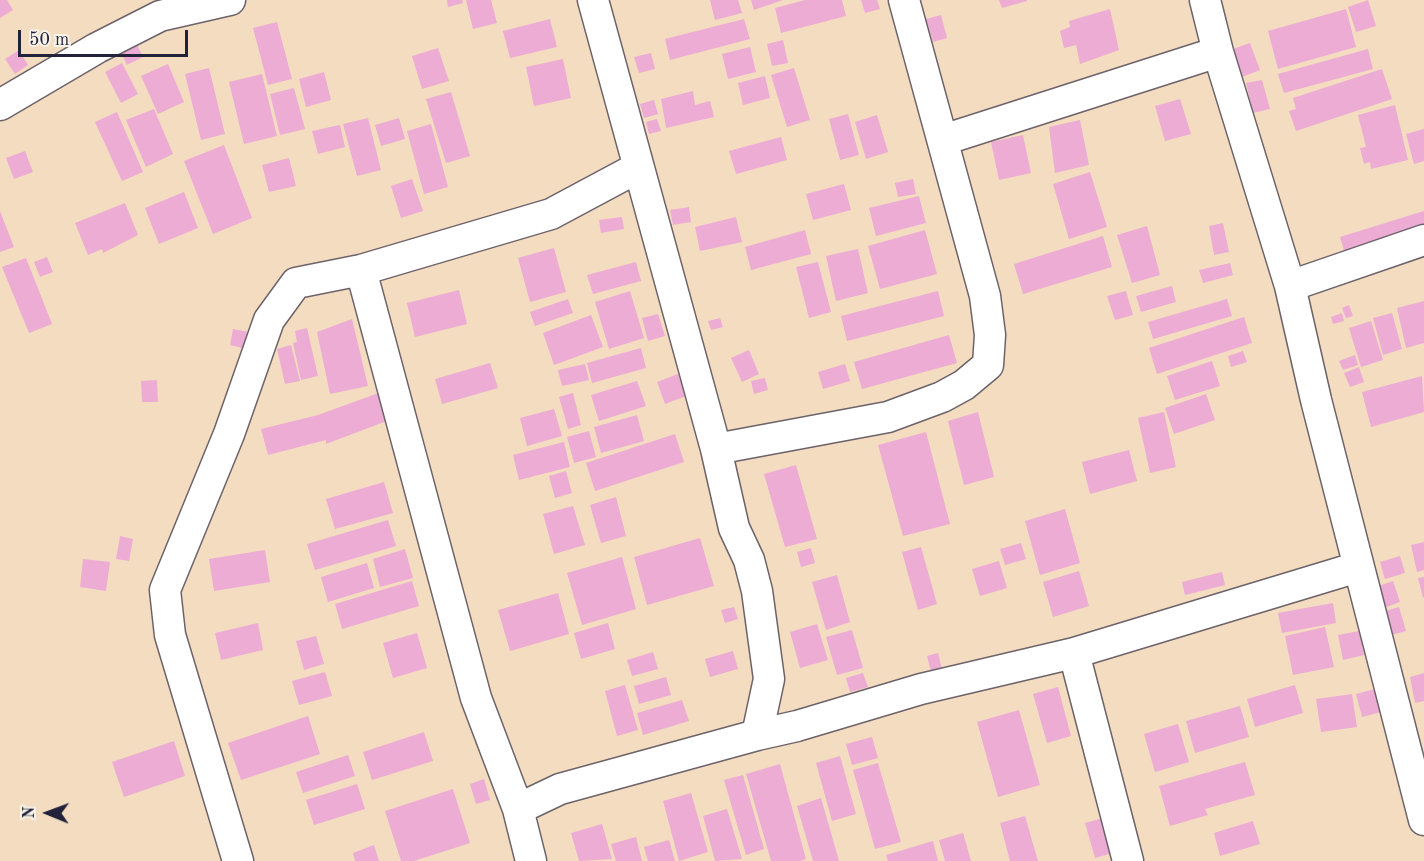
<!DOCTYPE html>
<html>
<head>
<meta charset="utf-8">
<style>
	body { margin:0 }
	#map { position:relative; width:1424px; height:861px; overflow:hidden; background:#f4dcc0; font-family:"Old Standard TT",serif }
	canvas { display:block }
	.north { position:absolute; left:18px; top:783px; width:60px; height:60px; -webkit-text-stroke:4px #f7f3e8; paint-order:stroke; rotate:271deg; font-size:16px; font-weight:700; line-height:24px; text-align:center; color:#22223b }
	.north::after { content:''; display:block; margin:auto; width:21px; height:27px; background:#22223b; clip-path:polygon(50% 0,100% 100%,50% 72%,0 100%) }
	.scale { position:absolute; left:18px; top:30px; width:170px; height:27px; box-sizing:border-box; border:3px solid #22223b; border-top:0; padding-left:8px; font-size:18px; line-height:21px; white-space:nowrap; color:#22223b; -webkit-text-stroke:4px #f7f3e8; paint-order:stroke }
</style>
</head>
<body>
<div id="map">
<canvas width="1424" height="861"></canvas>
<div class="north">N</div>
<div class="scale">50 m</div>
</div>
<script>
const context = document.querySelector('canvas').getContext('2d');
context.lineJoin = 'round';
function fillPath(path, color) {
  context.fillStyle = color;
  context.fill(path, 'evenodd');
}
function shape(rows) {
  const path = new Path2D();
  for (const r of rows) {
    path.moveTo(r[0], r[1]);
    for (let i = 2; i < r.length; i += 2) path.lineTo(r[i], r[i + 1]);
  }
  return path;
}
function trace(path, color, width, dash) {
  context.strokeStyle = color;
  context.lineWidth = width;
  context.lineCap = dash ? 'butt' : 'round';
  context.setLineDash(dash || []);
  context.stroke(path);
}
const building = shape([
	[0,0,7,0,13,10,0,18],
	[447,0,462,0,463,3,448,7],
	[466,0,491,0,497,23,473,29],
	[710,0,738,0,742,13,715,20],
	[751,0,783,0,754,10],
	[805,0,842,0,846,16,781,33,775,8],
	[861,0,877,0,880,9,865,13],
	[999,0,1027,0,1027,1,1002,8],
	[1368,0,1376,26,1356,32,1348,7],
	[1110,9,1119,50,1080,64,1076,45,1064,48,1060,31,1070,27,1069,21],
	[1346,9,1356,47,1278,69,1268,31],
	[941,15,947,38,933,42,926,19],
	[550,19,557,47,510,58,503,31],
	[744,19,750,39,670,60,665,39],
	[277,22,292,79,268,85,253,28],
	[134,38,143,57,127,65,118,46],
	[783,40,788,63,772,66,767,44],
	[1250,43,1260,70,1242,77,1233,49],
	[750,47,756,72,728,79,722,54],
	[438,48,449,81,422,89,412,56],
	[1368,49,1373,69,1284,93,1278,74],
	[19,50,28,65,15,74,5,59],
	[651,53,655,69,639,73,634,57],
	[563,59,571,98,534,106,526,67],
	[122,63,138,94,121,103,105,72],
	[168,64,184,102,158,114,141,76],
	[209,68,225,134,201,140,185,74],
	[794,68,810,120,787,127,771,75],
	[1382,69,1392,99,1296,131,1289,111,1296,109,1293,98],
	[324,72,331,100,306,107,299,79],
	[262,74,277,136,244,144,229,82],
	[765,76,770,98,743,105,738,83],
	[1262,80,1270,109,1253,113,1246,83],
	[294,88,305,129,280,135,270,94],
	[693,91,695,105,710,101,714,117,666,128,661,99],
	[451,92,470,156,446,163,426,99],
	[1180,99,1191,134,1165,141,1155,106],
	[654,100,658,114,644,118,640,104],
	[1395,105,1408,160,1371,169,1370,162,1364,164,1360,148,1366,147,1358,115],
	[154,109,173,154,146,167,126,120],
	[117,112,143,172,122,181,95,122],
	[848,114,859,155,840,160,829,119],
	[877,115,888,152,866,159,855,122],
	[368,118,381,170,357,176,343,124],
	[399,118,405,139,381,146,375,125],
	[657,119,661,131,649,134,646,122],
	[1080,120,1089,165,1055,173,1049,127],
	[431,124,448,187,424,194,407,131],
	[340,125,345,147,318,154,312,131],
	[1424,129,1424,161,1414,164,1406,134],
	[1023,135,1031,173,999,180,991,142],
	[781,137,787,160,736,174,729,151],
	[224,145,252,218,213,234,184,161],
	[25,151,33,172,14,179,6,158],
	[289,158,296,186,269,192,262,165],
	[1090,172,1107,227,1069,239,1053,184],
	[412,179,423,211,401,218,391,186],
	[913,179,916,194,898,197,895,183],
	[844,184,851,210,813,220,806,194],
	[184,192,198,228,159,244,145,208],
	[919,196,926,223,876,236,869,208],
	[125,203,138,235,103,253,102,249,88,255,75,223],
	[689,207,691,222,673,225,670,210],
	[0,211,14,247,0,252],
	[1424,211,1424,229,1345,254,1340,237],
	[622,217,624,229,601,233,599,220],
	[736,217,742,242,700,251,695,227],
	[1223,223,1229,252,1214,255,1209,226],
	[1147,226,1160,275,1132,283,1117,235],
	[805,230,811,254,751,270,745,247],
	[925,230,937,274,880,289,868,246],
	[1103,236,1112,267,1023,294,1014,264],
	[554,248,566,292,530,302,518,258],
	[858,249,868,293,836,301,826,256],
	[47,257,53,272,40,277,34,262],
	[26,258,52,324,29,333,2,267],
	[636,262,641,281,593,294,587,275],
	[818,262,831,312,809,318,796,267],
	[1230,263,1233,275,1203,283,1199,270],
	[1172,286,1176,302,1141,312,1136,296],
	[459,290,467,324,415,337,407,303],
	[630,291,644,338,609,349,595,302],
	[938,291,944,316,847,341,841,316],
	[1126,291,1133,315,1115,320,1107,296],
	[568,299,573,313,535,326,530,312],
	[1227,299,1232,316,1153,339,1148,322],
	[1424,301,1424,343,1406,348,1397,308],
	[1349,305,1353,316,1346,318,1342,308],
	[1342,313,1344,321,1333,324,1331,317],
	[1392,313,1402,349,1383,355,1373,318],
	[658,314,665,336,648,341,642,318],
	[591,315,603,347,554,365,543,333],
	[1244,317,1252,343,1157,374,1149,348],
	[720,318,723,327,711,330,708,321],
	[352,319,368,386,330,394,317,332],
	[1371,321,1383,360,1361,367,1349,328],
	[307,328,318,376,301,380,293,343,297,342,295,331],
	[233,329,254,333,250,350,230,345],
	[949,335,957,363,862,389,854,362],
	[291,345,300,381,285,384,277,349],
	[641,348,646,368,592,383,587,363],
	[749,350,759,374,742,382,731,358],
	[1243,351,1247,362,1231,367,1228,356],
	[1355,355,1358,365,1343,370,1339,361],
	[1212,361,1220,386,1175,400,1167,376],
	[490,363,498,388,442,404,435,379],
	[585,364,589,380,562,386,558,370],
	[845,364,850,381,823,389,818,372],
	[1359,367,1364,382,1350,387,1344,373],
	[678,374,686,396,665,404,657,382],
	[1422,376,1424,412,1371,427,1362,392],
	[765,378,768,390,754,394,751,381],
	[157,380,158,402,142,402,141,381],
	[637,381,646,406,599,421,591,395],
	[384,391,392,419,326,444,326,440,268,455,261,429,318,415],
	[573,393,581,425,568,429,559,397],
	[1206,394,1215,420,1174,434,1165,408],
	[554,409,562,436,527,446,520,418],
	[978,412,994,477,964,485,948,421],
	[1164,412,1176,467,1150,473,1138,418],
	[637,415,644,441,601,453,594,427],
	[589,431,596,457,574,463,567,437],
	[926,432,950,524,903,536,878,445],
	[675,434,684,462,595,491,586,463],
	[564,442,570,467,519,480,513,455],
	[1129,450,1137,481,1090,494,1082,462],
	[796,465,817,539,785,547,764,474],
	[566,471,572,493,555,498,549,476],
	[384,482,393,513,335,529,326,499],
	[616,497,626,536,601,543,590,505],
	[573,506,585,545,554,554,543,514],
	[1065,509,1080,563,1040,575,1025,521],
	[388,520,396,546,315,570,307,544],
	[120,536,133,539,129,561,116,559],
	[700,538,714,586,647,605,634,557],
	[1424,542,1424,570,1417,572,1411,545],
	[1021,543,1026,559,1005,565,1000,549],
	[921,547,937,604,918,610,902,552],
	[811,548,815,563,801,567,797,552],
	[405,549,413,578,380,587,373,559],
	[265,550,270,582,214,591,209,559],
	[1400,556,1405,573,1385,579,1380,562],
	[622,557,636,609,582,625,567,573],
	[83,559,110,562,106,591,80,587],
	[999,561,1007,588,980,596,972,569],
	[367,563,374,588,328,602,321,577],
	[1079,571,1089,606,1053,617,1043,582],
	[1222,572,1225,585,1185,595,1182,582],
	[837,575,850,622,826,630,812,582],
	[1424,577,1424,597,1423,598,1418,578],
	[412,581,419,606,342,629,335,604],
	[1393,581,1400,602,1384,608,1376,587],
	[558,593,569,634,510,651,498,610],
	[1333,603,1336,623,1282,633,1278,613],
	[734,607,738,619,725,623,721,610],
	[1399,607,1406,631,1391,635,1385,611],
	[258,623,263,650,221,660,215,633],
	[608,623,615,649,581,659,574,633],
	[817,624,828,660,800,668,790,632],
	[1325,627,1334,667,1293,675,1285,636],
	[852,630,863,668,837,675,826,637],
	[1359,631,1364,655,1343,660,1338,635],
	[417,633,427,668,393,678,383,643],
	[316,636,324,664,304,670,296,641],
	[733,651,738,669,710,677,705,659],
	[653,652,658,669,632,676,627,660],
	[938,653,942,669,931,672,927,656],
	[325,672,332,696,299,705,292,681],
	[863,673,868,687,850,692,846,678],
	[1424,673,1424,701,1415,703,1410,677],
	[666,677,671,695,639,704,634,686],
	[625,685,638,730,617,736,605,691],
	[1295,685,1303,713,1255,727,1247,699],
	[1058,687,1071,736,1047,743,1033,694],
	[1375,689,1381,712,1362,717,1356,694],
	[1352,694,1357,727,1321,732,1316,699],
	[682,700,689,721,643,735,637,713],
	[1240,706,1249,737,1195,753,1186,721],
	[1019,710,1040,785,998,797,977,722],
	[308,716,320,754,241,780,228,743],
	[1178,724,1189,762,1155,772,1144,734],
	[424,732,433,761,372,780,363,752],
	[872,737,878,758,852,765,846,744],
	[174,741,185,776,124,797,112,762],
	[348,755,355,776,303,793,296,772],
	[840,756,856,814,832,821,816,763],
	[1245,762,1255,795,1205,809,1208,815,1170,826,1159,786],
	[878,763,901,842,875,849,853,770],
	[780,764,806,859,800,861,771,861,746,774],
	[743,775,764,849,746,855,724,780],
	[484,779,490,800,476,804,470,784],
	[357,784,365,809,314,825,306,800],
	[453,789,470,843,414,861,401,861,385,811],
	[691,793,708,852,679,861,663,801],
	[821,798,839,861,813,861,797,806],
	[727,809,742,859,715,861,703,816],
	[1025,816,1038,861,1010,861,1000,823],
	[1107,817,1116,852,1095,858,1085,823],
	[1253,821,1260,844,1220,856,1214,833],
	[602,824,612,859,579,861,571,833],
	[963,833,971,861,945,861,939,840],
	[636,837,642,861,616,861,611,844],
	[669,840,675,861,648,861,644,847],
	[933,841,938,861,888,861,886,855],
	[374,845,379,861,355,861,353,853]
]);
const minor = shape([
	[1205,0,1218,52,1290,286,1316,400,1424,820],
	[0,105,97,48,160,16,230,0],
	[943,140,1218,52],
	[361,270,476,698,518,809,531,861],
	[1290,286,1424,240],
	[716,449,888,417,942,397,964,385,988,365,990,335,985,296,904,0],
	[1074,653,1128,861],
	[757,735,797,726,921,689,1074,653,1358,567],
	[518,809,560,789,757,735,769,679,757,591,749,560,734,528,716,449,593,0],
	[238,861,170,635,165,590,229,434,269,320,296,283,361,270,551,214,637,168]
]);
fillPath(building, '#ecacd4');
trace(minor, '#6c636a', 33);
trace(minor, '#fff', 30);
</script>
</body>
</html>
